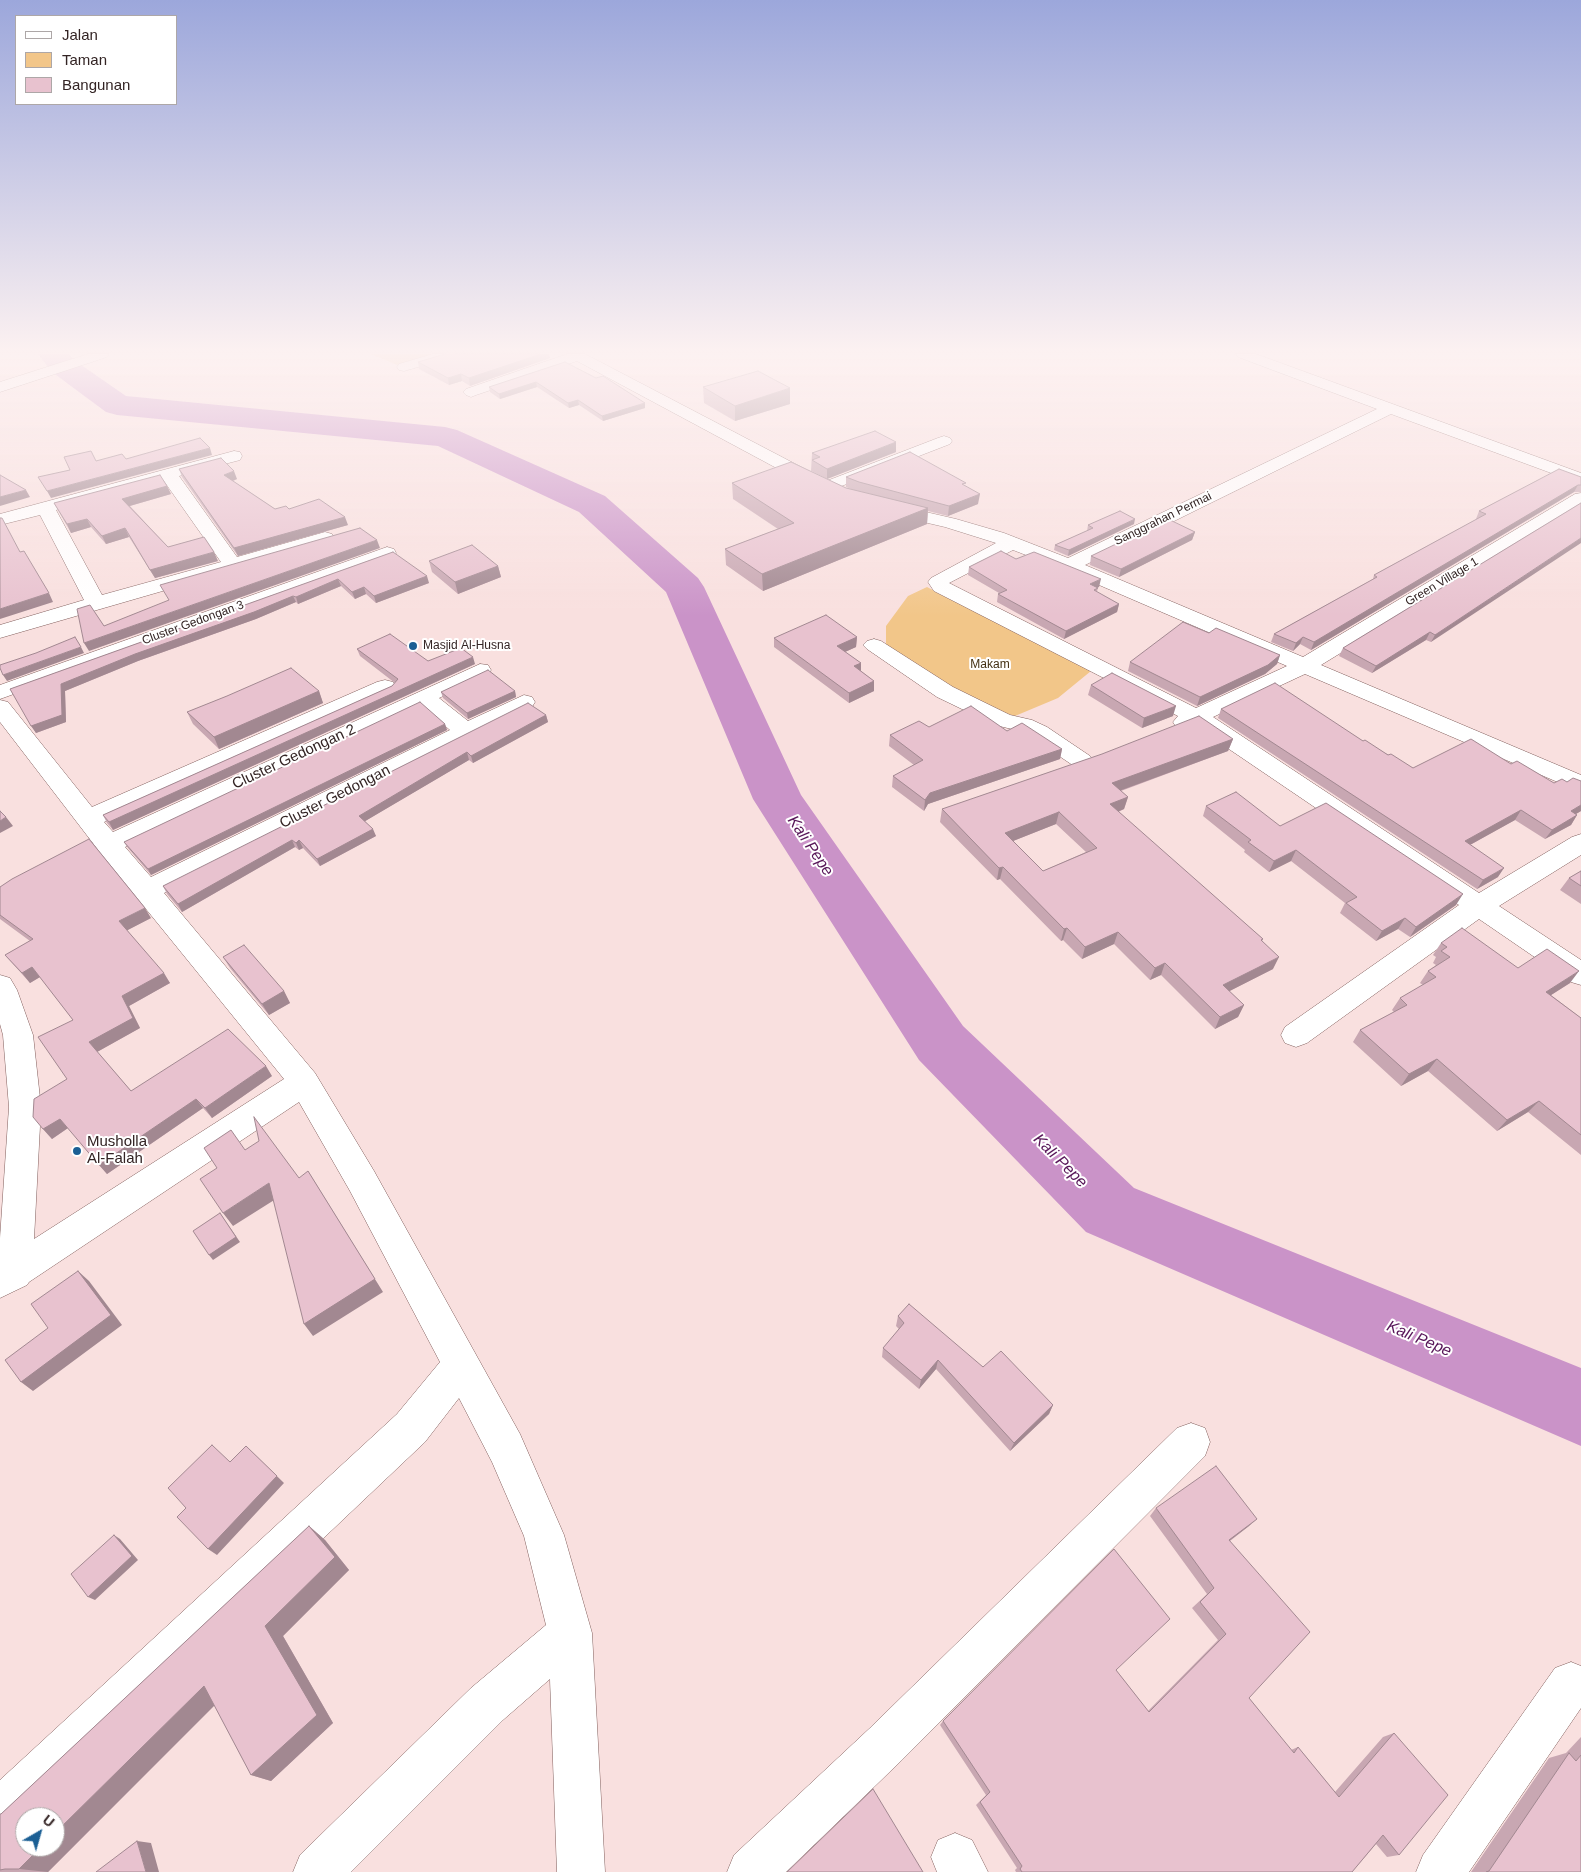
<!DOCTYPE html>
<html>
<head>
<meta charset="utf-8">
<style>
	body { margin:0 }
	#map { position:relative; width:1581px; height:1872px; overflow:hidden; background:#f9e0df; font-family:Arial,sans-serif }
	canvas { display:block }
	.legend { position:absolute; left:15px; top:15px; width:162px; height:90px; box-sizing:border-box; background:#fff; border:1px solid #ada7a7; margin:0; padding:6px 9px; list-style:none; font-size:15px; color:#332424 }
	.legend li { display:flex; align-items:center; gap:10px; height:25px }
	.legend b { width:25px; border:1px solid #ada7a7 }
	.north { position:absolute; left:15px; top:1807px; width:50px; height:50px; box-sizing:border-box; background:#fff; border:1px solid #ada7a7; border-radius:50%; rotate:38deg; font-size:14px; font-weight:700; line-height:20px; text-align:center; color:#332424 }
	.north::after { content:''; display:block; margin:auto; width:18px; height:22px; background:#1b5f94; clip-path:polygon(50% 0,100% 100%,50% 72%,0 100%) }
</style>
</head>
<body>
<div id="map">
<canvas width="1581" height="1872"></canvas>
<ul class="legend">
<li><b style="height:6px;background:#fff"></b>Jalan</li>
<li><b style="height:14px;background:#f2c689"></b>Taman</li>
<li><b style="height:14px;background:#e8c2cf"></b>Bangunan</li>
</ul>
<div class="north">U</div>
</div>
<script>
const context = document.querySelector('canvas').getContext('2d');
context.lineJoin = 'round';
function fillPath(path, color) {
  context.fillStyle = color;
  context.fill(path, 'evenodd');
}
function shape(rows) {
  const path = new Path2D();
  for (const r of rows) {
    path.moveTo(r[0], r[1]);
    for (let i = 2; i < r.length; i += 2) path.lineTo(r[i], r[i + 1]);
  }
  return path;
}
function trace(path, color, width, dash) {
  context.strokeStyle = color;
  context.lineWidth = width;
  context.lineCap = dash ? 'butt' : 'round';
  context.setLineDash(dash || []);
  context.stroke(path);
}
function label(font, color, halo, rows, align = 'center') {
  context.font = font + ' Arial,sans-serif';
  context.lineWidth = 4;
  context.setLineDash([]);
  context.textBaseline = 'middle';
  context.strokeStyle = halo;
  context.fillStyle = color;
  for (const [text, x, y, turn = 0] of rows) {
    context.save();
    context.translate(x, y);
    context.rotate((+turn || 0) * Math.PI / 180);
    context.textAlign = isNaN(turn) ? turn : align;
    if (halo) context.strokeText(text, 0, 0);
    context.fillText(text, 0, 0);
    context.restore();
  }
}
const green = shape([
	[370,354,438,354,400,366],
	[927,587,1091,671,1058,698,1015,716,982,706,886,646,886,626,908,596]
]);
const river = shape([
	[38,354,69,354,74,360,126,396,445,427,457,430,605,496,698,578,704,587,801,795,963,1026,1134,1188,1581,1368,1581,1446,1086,1232,919,1060,753,799,666,592,579,512,438,446,117,415,106,412,52,372,38,354]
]);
const minor = shape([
	[88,354,109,354,107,357,0,392,0,382,88,354],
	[433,354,455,354,453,357,404,371,399,370,397,367,399,364,433,354],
	[567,354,585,354,822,478,824,482,938,438,944,436,950,438,952,441,950,444,826,492,820,491,817,487,810,486,577,361,476,395,471,397,466,395,463,392,466,389,567,354],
	[1236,354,1256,354,1581,473,1581,484,1391,414,1085,565,1303,657,1575,494,1581,493,1581,506,1321,665,1581,775,1581,792,1305,674,1213,717,1479,893,1572,837,1581,834,1581,855,1499,906,1581,960,1581,985,1571,982,1479,919,1307,1043,1296,1047,1285,1043,1281,1035,1285,1027,1459,905,1195,726,1184,729,1176,727,1173,722,1178,716,934,591,928,582,931,578,996,543,945,527,885,513,882,509,885,505,891,504,956,519,1004,533,1068,558,1377,409,1238,357,1236,354],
	[1013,550,1062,569,1287,666,1196,708,949,583,1013,550],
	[234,451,240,452,242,456,240,460,179,476,237,557,325,532,332,534,334,538,332,542,0,638,0,625,84,600,40,515,0,525,0,514,234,451],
	[164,481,221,562,102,595,56,510,164,481],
	[387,547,394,549,396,553,394,557,0,699,0,685,387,547],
	[874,639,881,641,953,687,1010,715,1032,720,1047,727,1090,756,1094,761,1090,766,1082,769,1074,766,1031,737,1016,730,995,725,937,697,867,649,863,645,867,641,874,639],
	[480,664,488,665,491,670,488,675,439,698,468,721,524,695,532,697,535,702,532,707,164,893,315,1073,374,1171,520,1434,564,1535,592,1633,605,1872,557,1872,550,1679,503,1720,351,1872,293,1872,300,1855,471,1688,546,1625,524,1536,492,1462,459,1398,425,1442,29,1817,25,1817,25,1821,17,1829,0,1835,0,1780,397,1414,440,1362,350,1191,299,1102,29,1282,27,1285,0,1298,0,1238,9,1107,3,1035,0,1024,0,975,10,978,17,990,33,1035,41,1107,34,1239,284,1079,99,851,0,722,0,700,8,702,92,807,377,682,385,680,393,682,396,687,393,692,104,822,113,832,480,664],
	[422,706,450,730,151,877,125,847,422,706],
	[1191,1423,1205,1428,1210,1442,1205,1456,902,1760,786,1872,727,1872,734,1855,870,1728,1177,1428,1191,1423],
	[1571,1662,1581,1666,1581,1708,1469,1872,1416,1872,1423,1855,1555,1668,1571,1662],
	[955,1833,972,1840,988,1872,937,1872,931,1857,938,1840,955,1833]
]);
const wall = shape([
	[445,354,549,354,550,358,470,386,462,381,449,385,419,369,418,362],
	[565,362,645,408,603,421,579,405,569,408,537,387,500,399,490,392,489,387],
	[703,387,790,404,735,421,704,403],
	[896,452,827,479,846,488,851,489,846,487,846,477,966,486,978,504,948,516,928,511,927,524,763,591,726,565,725,549,778,529,733,499,732,483,827,479,811,471,812,453],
	[179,469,237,479,233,481,275,509,289,509,348,525,238,556,182,477],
	[1581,477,1581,492,1574,492,1311,650,1300,644,1293,651,1271,642,1274,634,1373,579,1374,575,1477,519,1476,519,1479,511],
	[167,486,171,494,130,506,168,547,218,561,155,578,129,537,106,544,91,527,71,533,54,503],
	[1581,503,1431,642,1426,640,1372,673,1339,656,1343,648],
	[1134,524,1068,556,1054,550,1055,545,1087,531,1088,525],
	[1195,532,1192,540,1119,577,1090,565,1091,556],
	[393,552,429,583,376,603,366,594,355,599,341,586,298,604,296,602,256,619,138,661,65,691,66,722,36,733,10,689],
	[1016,559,1099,587,1098,587,1097,592,1119,604,1117,612,1064,639,997,602,998,594,999,593,968,575,969,567],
	[429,561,498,566,501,577,458,594,432,572],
	[1209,633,1280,655,1277,664,1265,674,1197,706,1128,671,1130,662],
	[857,637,856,647,845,652,861,663,861,671,874,681,874,691,849,703,774,647,774,638],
	[357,649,428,661,475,664,113,830,107,823,103,815,392,686,395,683,360,656],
	[1091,685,1173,716,1142,728,1088,695],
	[319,691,323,703,219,749,193,724,187,712],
	[515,691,516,697,468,719,443,698,441,692],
	[1221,709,1363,741,1413,768,1511,764,1554,783,1581,781,1581,811,1576,814,1577,815,1571,825,1545,839,1515,820,1470,845,1498,877,1477,889,1218,718],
	[546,715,548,722,473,763,469,760,365,821,376,836,320,866,303,848,299,850,295,847,182,912,167,894,163,886],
	[445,724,447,730,151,875,128,848,124,842],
	[929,727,1007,731,1062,749,1060,759,928,804,924,811,892,787,893,776,914,765,889,746,890,735],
	[1233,739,1228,751,1121,791,1128,797,1124,809,1118,812,1263,939,1262,941,1273,969,1229,991,1244,1005,1238,1017,1215,1029,1161,975,1150,980,1114,944,1082,959,1063,940,1061,941,1000,879,997,880,940,822,942,809],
	[1056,824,1086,852,1043,871,1013,841],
	[1206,806,1280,826,1456,905,1410,937,1398,929,1376,941,1340,913,1345,903,1291,861,1269,872,1244,852,1245,850,1203,816],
	[1581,871,1581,904,1560,890,1569,878],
	[0,887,151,918,127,930,170,983,129,1006,140,1028,97,1052,131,1091,272,1076,212,1118,203,1108,107,1174,68,1128,52,1139,43,1129,67,1079,73,1020,40,977,30,983,5,955,30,941,0,919],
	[1441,943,1518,968,1570,983,1551,995,1581,1018,1581,1155,1528,1112,1497,1131,1428,1071,1401,1086,1353,1042,1360,1030,1394,1012,1392,1010,1400,998,1423,985,1420,983,1428,971,1436,965,1433,963,1436,957,1433,955],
	[223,957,284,991,290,1003,269,1015,230,968],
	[898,1316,983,1367,1053,1405,1049,1414,1010,1451,936,1369,919,1389,882,1357,883,1348,899,1329,896,1326],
	[1156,1508,1249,1526,1230,1541,1249,1698,1291,1750,1298,1747,1335,1792,1383,1737,1394,1733,1399,1855,1387,1857,1376,1844,1352,1872,1016,1872,1015,1870,1017,1868,976,1805,986,1795,940,1725,943,1721,1116,1670,1148,1711,1218,1640,1192,1608,1207,1594,1150,1516],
	[309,1526,325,1540,349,1570,283,1636,333,1723,271,1781,251,1775,214,1705,48,1872,0,1872,0,1814,1,1814],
	[1581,1737,1581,1872,1471,1872,1549,1758,1566,1753]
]);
const shadedWall = shape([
	[541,354,549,354,550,358,470,386,469,378],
	[461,374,462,381,449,385,448,378],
	[536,382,537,387,500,399,499,394],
	[790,388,790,404,735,421,735,406],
	[578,400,579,405,569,408,568,403],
	[645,403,645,408,603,421,602,416],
	[896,442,896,452,827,479,827,469],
	[210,448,212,455,51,498,47,491],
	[234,471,237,479,227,483,224,475],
	[1578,485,1574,492,1311,650,1314,642],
	[167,486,171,494,126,507,122,499],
	[26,490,30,497,0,506,0,497],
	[980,494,978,504,948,516,949,506],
	[928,508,927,524,763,591,762,574],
	[345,517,348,525,238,556,234,548],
	[87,519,91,527,71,533,67,524],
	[1135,519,1134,524,1068,556,1069,550],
	[125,528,129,537,106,544,102,536],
	[1195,532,1192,540,1119,577,1121,569],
	[1581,538,1581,543,1431,642,1435,635],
	[377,540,380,548,89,651,84,643],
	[214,552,218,561,155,578,150,570],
	[498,566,501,577,458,594,455,582],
	[427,576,429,583,376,603,374,596],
	[338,579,341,586,298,604,296,597],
	[1101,579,1099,587,1089,592,1090,584],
	[364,587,366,594,355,599,352,592],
	[49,593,53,602,0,619,0,609],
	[293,596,296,602,256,619,138,661,65,691,66,722,36,733,31,726,61,684,135,654],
	[1119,604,1117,612,1064,639,1066,631],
	[1430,632,1426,640,1372,673,1376,666],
	[857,637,856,647,836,656,837,646],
	[1303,637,1300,644,1293,651,1296,643],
	[81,647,84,653,7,681,3,675],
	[1280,655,1277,664,1265,674,1197,706,1200,697],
	[473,657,475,664,113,830,109,822],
	[861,663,861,673,854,666],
	[874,681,874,691,849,703,849,693],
	[319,691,323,703,219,749,214,737],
	[515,691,516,697,468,719,467,713],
	[1176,706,1173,716,1142,728,1144,718],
	[546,715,548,722,473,763,471,756],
	[445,724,447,730,151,875,148,869],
	[1233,739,1228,751,1108,795,1112,783],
	[1062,749,1060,759,928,804,924,811,925,800,930,793],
	[467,752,469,760,362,823,359,816],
	[1128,797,1124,809,1106,817,1110,804],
	[1581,805,1581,811,1564,821,1571,811],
	[1521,810,1515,820,1459,851,1465,841],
	[1059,812,1056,824,1003,845,1005,833],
	[1577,815,1571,825,1545,839,1552,830],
	[6,817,13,826,0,833,0,821],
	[373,829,376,836,320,866,317,859],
	[292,840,295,847,182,912,178,904],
	[299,840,303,848,299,850,296,843],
	[1296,850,1291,861,1269,872,1274,861],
	[1003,867,1000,879,997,880,999,868],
	[1504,868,1498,877,1477,889,1483,880],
	[1463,894,1456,905,1410,937,1416,927],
	[145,908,151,918,126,931,119,921],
	[1405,918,1398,929,1376,941,1382,931],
	[1067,928,1063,940,1061,941,1064,929],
	[1118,932,1114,944,1082,959,1085,947],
	[1279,957,1273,969,1218,997,1223,985],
	[1165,963,1161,975,1150,980,1155,968],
	[32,967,40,977,30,983,22,973],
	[1579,971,1570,983,1537,1004,1546,992],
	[164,973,170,983,129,1006,140,1028,97,1052,89,1042,122,996],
	[284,991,290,1003,269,1015,262,1004],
	[1244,1005,1238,1017,1215,1029,1220,1017],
	[1437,1059,1428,1071,1401,1086,1409,1074],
	[266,1066,272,1076,212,1118,205,1108],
	[196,1099,203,1108,107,1174,99,1165],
	[1539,1101,1528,1112,1497,1131,1507,1120],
	[60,1119,68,1128,52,1139,43,1129],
	[308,1171,383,1292,313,1336,304,1324],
	[269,1183,279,1197,233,1226,223,1213],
	[220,1213,240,1242,213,1260,209,1255],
	[78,1271,89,1281,122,1325,33,1391,21,1382],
	[938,1360,936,1369,919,1389,921,1380],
	[1053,1405,1049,1414,1010,1451,1014,1443],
	[246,1446,284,1483,217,1555,208,1549],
	[1257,1519,1249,1526,1221,1547,1229,1540],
	[309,1526,325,1540,349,1570,283,1636,333,1723,271,1781,251,1775,265,1626],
	[114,1535,120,1539,138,1560,95,1600,88,1597],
	[204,1686,225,1695,48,1872,19,1869,41,1847,55,1847,55,1833],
	[137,1841,151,1843,159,1872,146,1872]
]);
const building = shape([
	[445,354,541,354,469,378,461,374,448,378,418,362,445,354],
	[565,362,596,378,603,376,645,403,602,416,578,400,568,403,536,382,499,394,489,387,565,362],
	[758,371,790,388,735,406,703,387,758,371],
	[875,431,896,442,827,469,812,460,820,457,812,453,875,431],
	[200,438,210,448,47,491,38,477,70,470,64,457,91,451,96,461,122,454,126,459,200,438],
	[910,452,966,483,962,484,980,494,949,506,859,482,846,477,910,452],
	[221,458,234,471,224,475,275,509,286,506,289,509,319,499,345,517,234,548,179,469,221,458],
	[791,462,846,488,928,508,762,574,725,549,794,523,732,483,791,462],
	[1559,469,1581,477,1581,485,1578,485,1314,642,1303,637,1296,643,1274,634,1377,577,1374,575,1486,514,1479,511,1559,469],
	[0,475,26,490,0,497,0,475],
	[160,475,167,486,122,499,168,547,204,537,214,552,150,570,125,528,102,536,87,519,67,524,54,503,160,475],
	[1581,503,1581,538,1435,635,1430,632,1376,666,1343,648,1581,503],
	[1120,511,1135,519,1069,550,1055,545,1093,528,1088,525,1120,511],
	[0,518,2,518,20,552,24,551,49,593,0,609,0,518],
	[1168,519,1195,532,1121,569,1091,556,1168,519],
	[360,528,377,540,84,643,77,609,90,605,104,626,169,600,160,585,360,528],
	[472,545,498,566,455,582,429,561,472,545],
	[1001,551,1016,559,1034,552,1101,579,1090,584,1098,588,1094,590,1119,604,1066,631,998,594,1007,590,969,567,1001,551],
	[393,552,427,576,374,596,364,587,352,592,338,579,296,597,293,596,254,612,135,654,61,684,62,715,31,726,10,689,393,552],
	[826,615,857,637,837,646,861,663,854,666,874,681,849,693,774,638,826,615],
	[1183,622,1209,633,1216,628,1280,655,1268,665,1200,697,1130,662,1183,622],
	[390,634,428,661,461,648,473,657,109,822,103,815,392,686,398,679,357,649,390,634],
	[75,637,81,647,3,675,0,668,0,665,36,653,75,637],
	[291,668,319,691,214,737,187,712,227,696,291,668],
	[488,670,515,691,467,713,441,692,488,670],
	[1112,673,1176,706,1144,718,1091,685,1112,673],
	[1275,683,1363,741,1365,740,1388,755,1391,754,1413,768,1471,739,1511,764,1517,761,1554,783,1562,779,1567,782,1573,778,1581,781,1581,805,1571,811,1577,815,1552,830,1521,810,1465,841,1504,868,1483,880,1221,709,1275,683],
	[420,702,445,724,148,869,124,842,420,702],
	[528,703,546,715,471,756,467,752,359,816,373,829,317,859,299,840,296,843,292,840,178,904,163,886,528,703],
	[971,706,1007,731,1022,723,1062,749,930,793,925,800,893,776,923,760,890,735,919,721,929,727,971,706],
	[1199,716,1233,739,1112,783,1128,797,1110,804,1263,939,1261,940,1279,957,1223,985,1244,1005,1220,1017,1165,963,1155,968,1118,932,1085,947,1067,928,1064,929,1003,867,999,868,942,809,1102,754,1199,716],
	[1059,812,1097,848,1043,871,1005,833,1059,812],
	[1236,792,1280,826,1326,803,1463,894,1416,927,1405,918,1382,931,1346,903,1357,897,1296,850,1274,861,1248,842,1251,840,1206,806,1236,792],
	[0,811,6,817,0,821,0,811],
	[89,839,145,908,119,921,164,973,122,996,133,1018,89,1042,131,1091,228,1029,266,1066,205,1108,196,1099,99,1165,60,1119,43,1129,33,1117,34,1099,67,1079,38,1037,73,1020,32,967,22,973,5,955,33,939,0,915,0,887,12,879,89,839],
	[1581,871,1581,886,1569,878,1581,871],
	[1462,928,1518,968,1547,949,1579,971,1546,992,1581,1018,1581,1135,1539,1101,1507,1120,1437,1059,1409,1074,1360,1030,1407,1005,1400,998,1436,977,1428,971,1450,957,1441,951,1447,947,1441,943,1462,928],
	[244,945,284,991,262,1004,223,957,244,945],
	[254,1117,299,1178,308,1171,375,1279,304,1324,269,1183,223,1213,200,1179,217,1168,204,1148,231,1130,245,1150,259,1141,254,1117],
	[220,1213,236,1237,209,1255,193,1231,220,1213],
	[78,1271,111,1315,21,1382,5,1360,48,1328,31,1304,78,1271],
	[909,1304,983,1367,1001,1351,1053,1405,1014,1443,938,1360,921,1380,883,1348,904,1323,898,1316,909,1304],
	[212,1445,230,1462,246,1446,277,1476,208,1549,177,1517,186,1508,168,1488,212,1445],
	[1216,1466,1257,1519,1229,1540,1310,1632,1249,1698,1294,1753,1298,1747,1339,1797,1394,1733,1448,1795,1399,1855,1383,1835,1352,1872,1022,1872,1020,1869,1022,1866,980,1802,990,1792,943,1721,1114,1549,1170,1619,1116,1670,1149,1712,1226,1634,1200,1602,1214,1588,1156,1508,1216,1466],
	[309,1526,335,1557,265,1626,317,1715,251,1775,204,1686,55,1833,55,1817,25,1817,25,1847,41,1847,19,1869,5,1869,0,1870,0,1814,1,1814,309,1526],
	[114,1535,132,1556,88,1597,71,1574,114,1535],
	[1569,1753,1576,1761,1581,1755,1581,1872,1486,1872,1489,1871,1569,1753],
	[873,1789,923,1872,787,1872,873,1789],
	[137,1841,146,1872,96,1872,137,1841]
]);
const markers = [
	[413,646,5,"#1b5f94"],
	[77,1151,5,"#1b5f94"]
];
const farStreetnames = [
	["Sanggrahan Permai",1163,519,-26],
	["Green Village 1",1442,582,-31],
	["Cluster Gedongan 3",193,623,-20]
];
const farPoinames = [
	["Masjid Al-Husna",423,646]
];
const farParknames = [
	["Makam",990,665]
];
const streetNames = [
	["Cluster Gedongan 2",294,757,-25],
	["Cluster Gedongan",335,797,-27]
];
const poiNames = [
	["Musholla",87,1142],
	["Al-Falah",87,1159]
];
const waterNames = [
	["Kali Pepe",810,846,56],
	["Kali Pepe",1060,1161,45],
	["Kali Pepe",1419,1339,23]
];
fillPath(green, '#f2c689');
fillPath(river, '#ca93c8');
trace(minor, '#825f5d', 1);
fillPath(minor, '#fff');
fillPath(wall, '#c8a7b2');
fillPath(shadedWall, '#a28891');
fillPath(building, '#e8c2cf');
trace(building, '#a28891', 1);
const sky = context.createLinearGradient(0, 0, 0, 616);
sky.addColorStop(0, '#9ca7db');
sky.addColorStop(0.57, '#fcf1f1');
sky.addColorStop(1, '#fcf1f100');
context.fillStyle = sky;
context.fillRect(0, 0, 1581, 616);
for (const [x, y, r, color] of markers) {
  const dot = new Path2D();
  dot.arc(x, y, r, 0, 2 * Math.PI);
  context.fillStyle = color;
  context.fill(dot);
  trace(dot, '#fff', 2);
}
label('12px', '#332424', '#fff', farStreetnames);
label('12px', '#332424', '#fff', farPoinames, 'left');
label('12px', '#433013', '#fff', farParknames);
label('15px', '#332424', '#fff', streetNames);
label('15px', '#332424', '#fff', poiNames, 'left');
label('italic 16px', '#581759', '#fff', waterNames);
</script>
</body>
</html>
